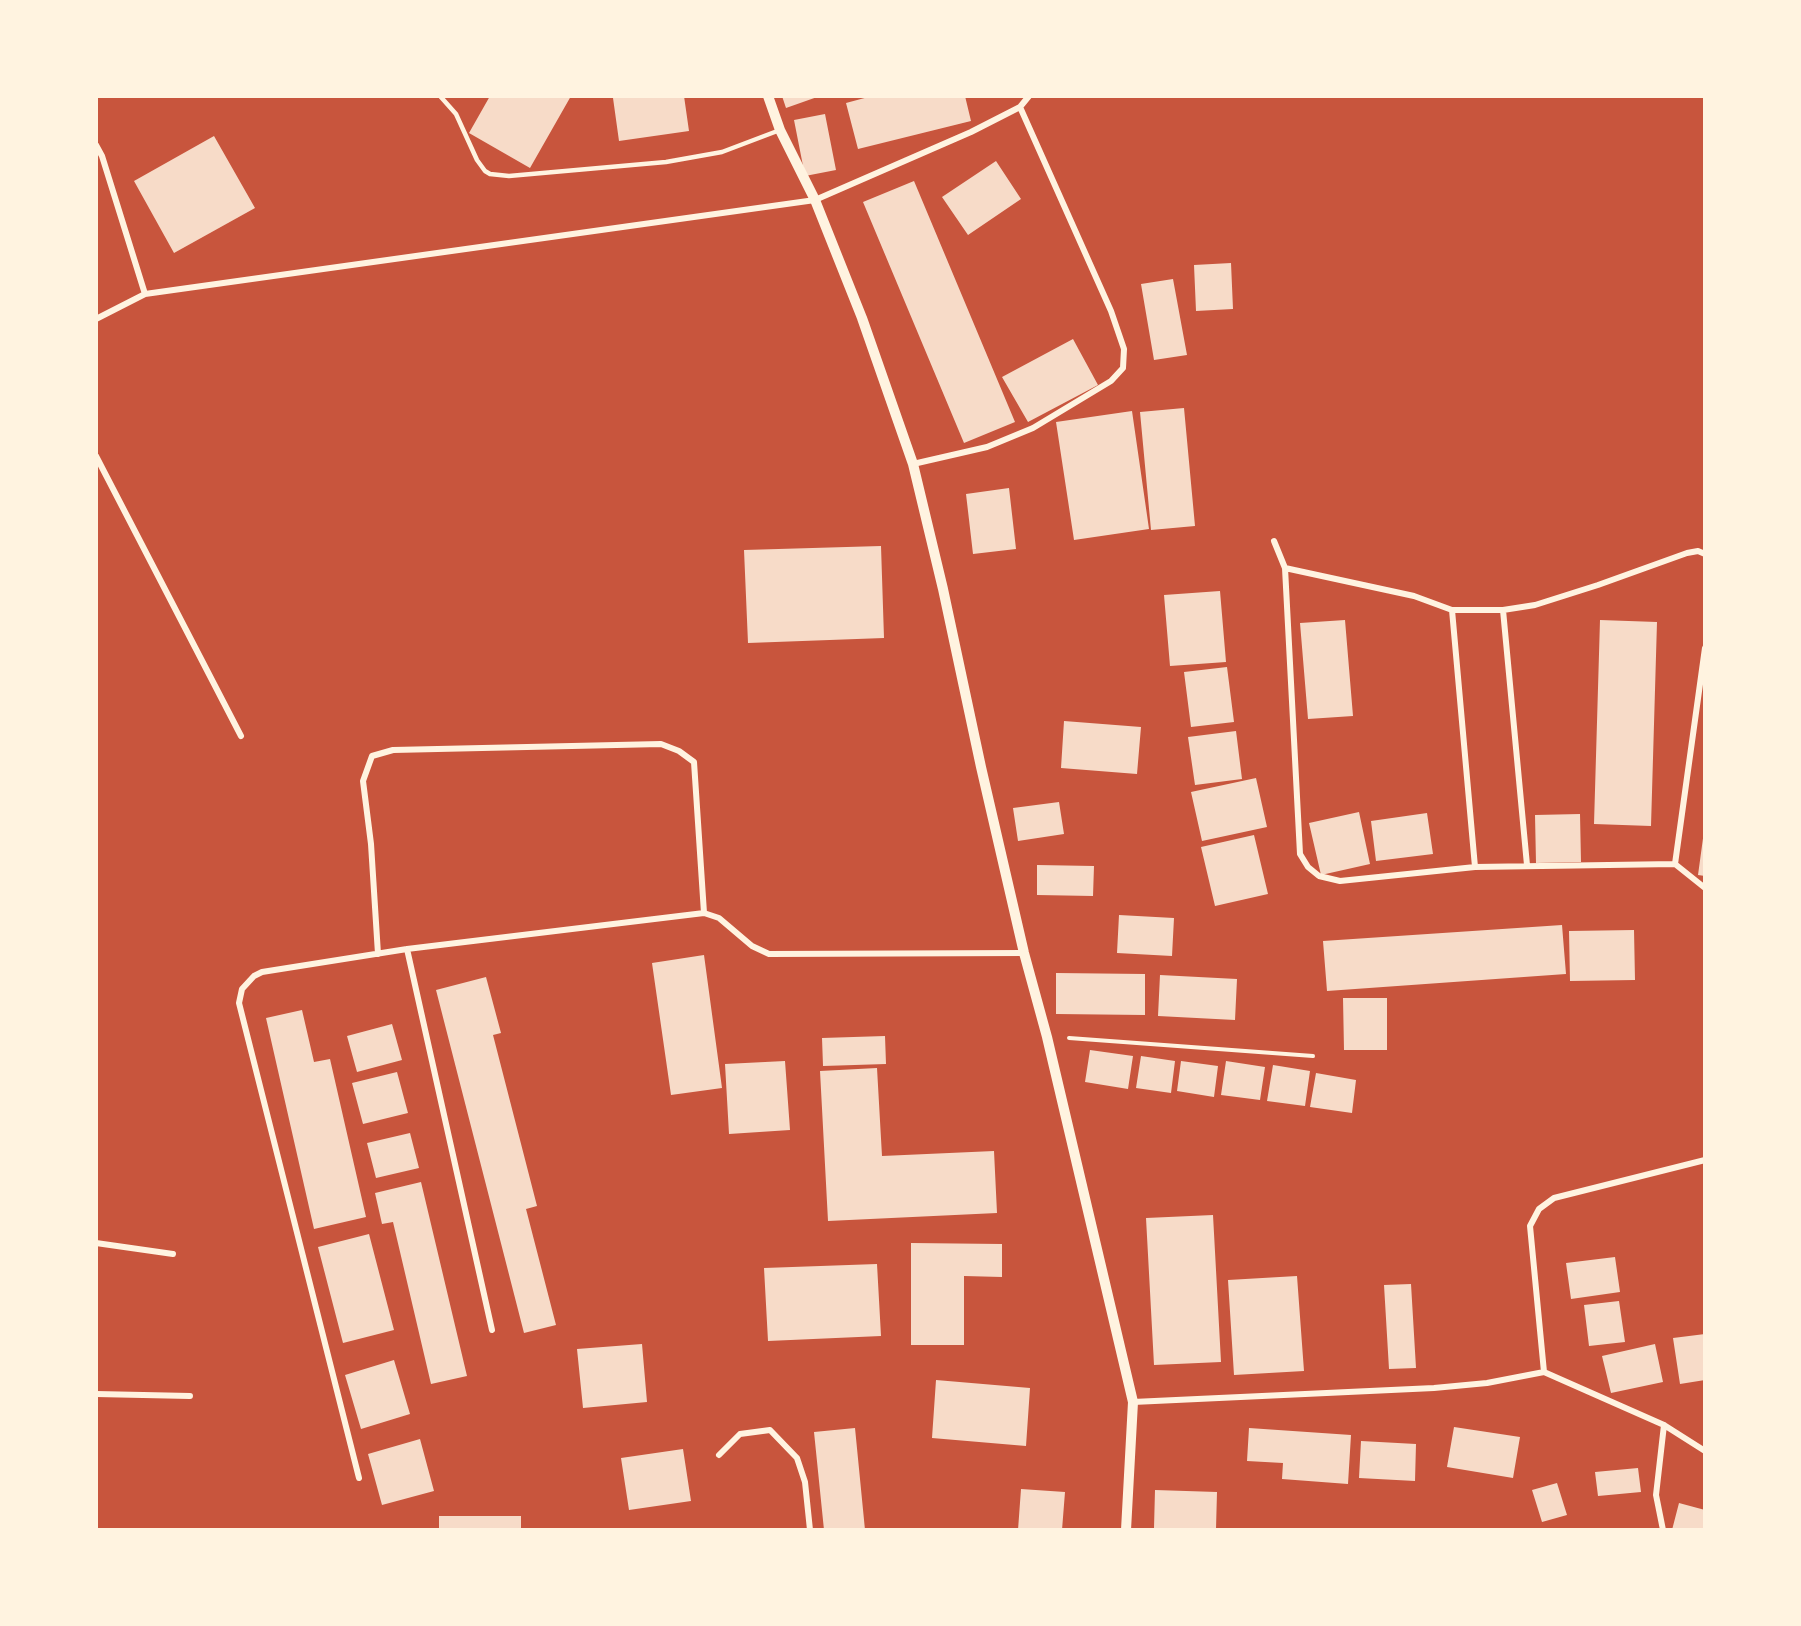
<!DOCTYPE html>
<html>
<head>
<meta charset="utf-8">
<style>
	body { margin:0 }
	#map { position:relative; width:1801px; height:1626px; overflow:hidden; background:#c8553d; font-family:"DejaVu Sans",sans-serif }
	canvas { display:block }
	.frame { position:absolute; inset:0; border:98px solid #fff3e0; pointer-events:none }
</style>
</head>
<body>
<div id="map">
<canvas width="1801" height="1626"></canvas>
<div class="frame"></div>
</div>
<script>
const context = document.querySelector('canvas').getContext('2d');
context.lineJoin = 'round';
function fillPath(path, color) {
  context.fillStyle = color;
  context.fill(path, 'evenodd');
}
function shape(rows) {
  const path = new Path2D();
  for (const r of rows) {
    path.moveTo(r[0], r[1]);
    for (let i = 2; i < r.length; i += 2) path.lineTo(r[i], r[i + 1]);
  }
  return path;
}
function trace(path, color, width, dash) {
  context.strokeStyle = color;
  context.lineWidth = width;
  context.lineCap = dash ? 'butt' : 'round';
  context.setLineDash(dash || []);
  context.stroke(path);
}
const building = shape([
	[490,96,571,96,530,168,469,133],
	[626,96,684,96,689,131,619,141,613,98],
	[782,96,820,96,786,108],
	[872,96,965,96,971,121,858,149,846,103],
	[825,114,836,170,805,176,794,120],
	[214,136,255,208,174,253,134,181],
	[996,161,1021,199,968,235,942,197],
	[914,181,1015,422,964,443,863,202],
	[1231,263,1233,309,1196,311,1194,265],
	[1173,279,1187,355,1154,360,1141,284],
	[1073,339,1098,385,1028,422,1002,377],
	[1184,408,1195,526,1151,530,1140,412],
	[1132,411,1149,529,1074,540,1056,422],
	[1009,488,1016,549,973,554,966,494],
	[881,546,884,638,748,643,744,550],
	[1220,591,1226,662,1170,666,1164,595],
	[1345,620,1353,716,1308,719,1300,623],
	[1600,620,1657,622,1651,826,1594,824],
	[1227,667,1234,722,1191,727,1184,672],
	[1064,721,1141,727,1137,774,1061,768],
	[1236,731,1242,779,1195,785,1188,737],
	[1256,778,1267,827,1202,841,1191,792],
	[1059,802,1064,834,1018,841,1013,808],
	[1359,812,1370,864,1321,875,1309,823],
	[1427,813,1433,854,1376,861,1371,821],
	[1580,814,1581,862,1536,863,1535,815],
	[1704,831,1705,831,1705,876,1698,875],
	[1254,835,1268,894,1215,906,1201,847],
	[1037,865,1094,866,1093,896,1037,895],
	[1119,915,1174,918,1172,956,1117,953],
	[1562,925,1566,974,1327,991,1323,941],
	[1634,930,1635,980,1570,981,1569,931],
	[704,955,722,1088,671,1095,652,963],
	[1056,973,1145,974,1145,1015,1056,1014],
	[1160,975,1237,979,1235,1020,1158,1016],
	[486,977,501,1033,493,1035,537,1206,526,1209,556,1325,524,1333,436,990],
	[1343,998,1387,998,1387,1050,1344,1050],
	[302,1010,314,1062,330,1059,366,1217,314,1229,266,1018],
	[392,1024,402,1060,357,1072,347,1036],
	[885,1036,886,1064,823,1066,822,1038],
	[1090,1050,1133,1056,1128,1089,1085,1082],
	[1141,1056,1175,1061,1171,1093,1136,1088],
	[785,1061,790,1130,729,1134,725,1064],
	[1181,1061,1218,1066,1214,1097,1177,1091],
	[1226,1061,1265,1067,1260,1100,1221,1095],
	[1273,1065,1310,1071,1305,1106,1267,1101],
	[877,1068,882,1156,994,1151,997,1213,828,1221,820,1071],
	[397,1072,408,1113,363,1124,352,1083],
	[1316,1073,1356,1080,1352,1113,1310,1107],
	[410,1133,419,1168,376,1178,367,1143],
	[421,1182,467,1376,431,1384,393,1222,382,1224,375,1193],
	[1213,1215,1221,1362,1154,1365,1146,1218],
	[369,1234,394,1330,343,1343,318,1247],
	[911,1243,1002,1244,1002,1277,964,1276,964,1345,911,1345],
	[1615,1257,1620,1292,1571,1299,1566,1263],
	[877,1264,881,1336,768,1341,764,1268],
	[1297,1276,1304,1371,1234,1375,1228,1280],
	[1411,1284,1416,1368,1389,1369,1384,1285],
	[1619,1301,1625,1342,1589,1346,1584,1305],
	[1705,1334,1705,1380,1680,1384,1673,1338],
	[642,1344,647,1402,583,1408,577,1349],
	[1655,1344,1663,1382,1611,1393,1602,1356],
	[394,1360,410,1414,361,1429,345,1375],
	[936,1380,1030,1388,1026,1446,932,1438],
	[1454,1427,1520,1437,1513,1478,1447,1467],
	[855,1428,865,1530,824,1530,814,1432],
	[1249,1428,1351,1435,1348,1484,1282,1479,1283,1463,1247,1461],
	[420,1439,434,1491,382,1505,368,1454],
	[1361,1441,1416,1444,1415,1481,1359,1478],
	[683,1449,691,1501,629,1510,621,1458],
	[1638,1468,1641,1492,1598,1496,1595,1472],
	[1557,1483,1567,1515,1542,1522,1532,1490],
	[1021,1489,1065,1492,1062,1530,1018,1530],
	[1155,1490,1217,1492,1216,1529,1154,1528],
	[1679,1503,1705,1510,1705,1530,1672,1530],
	[439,1516,521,1516,521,1530,439,1530]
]);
const path = shape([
	[1069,1038,1313,1056]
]);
const service = shape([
	[440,96,456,114,477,160,485,171,490,174,509,176,666,162,722,152,780,130]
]);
const minor = shape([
	[96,145,102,156,145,294],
	[96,319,145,294,815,200,971,132,1020,107,1029,96],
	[96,456,241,736],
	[913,464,987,447,1033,428,1111,381,1123,368,1124,349,1111,311,1020,107],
	[1274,541,1285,568,1300,854,1308,867,1319,876,1340,881,1475,867,1675,864,1705,888],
	[1285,568,1414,596,1452,610,1503,610,1535,605,1598,585,1687,553,1698,551,1705,554],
	[1452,610,1475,867],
	[1503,610,1527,865],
	[1675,864,1705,648],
	[407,949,492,1330],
	[378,954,371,844,363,781,372,756,393,750,661,744,679,751,694,762,704,913],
	[1705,1160,1554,1198,1539,1209,1530,1226,1544,1372,1664,1425,1705,1451],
	[96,1243,173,1254],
	[96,1394,190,1396],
	[1133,1402,1434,1388,1487,1383,1544,1372],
	[719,1455,740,1434,770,1430,797,1458,805,1482,810,1530],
	[359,1478,239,1003,242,989,254,976,262,972,407,949,704,913,719,918,752,946,769,954,1024,953],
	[1663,1530,1656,1495,1664,1425]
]);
const tertiary = shape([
	[768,96,780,130,815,200,862,318,913,464,943,589,981,767,1024,953,1047,1037,1133,1402,1126,1530]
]);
fillPath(building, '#f7dbc8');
trace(path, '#fff3e0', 4);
trace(service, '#fff3e0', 4.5);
trace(minor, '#fff3e0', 6);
trace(tertiary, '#fff3e0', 10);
</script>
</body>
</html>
